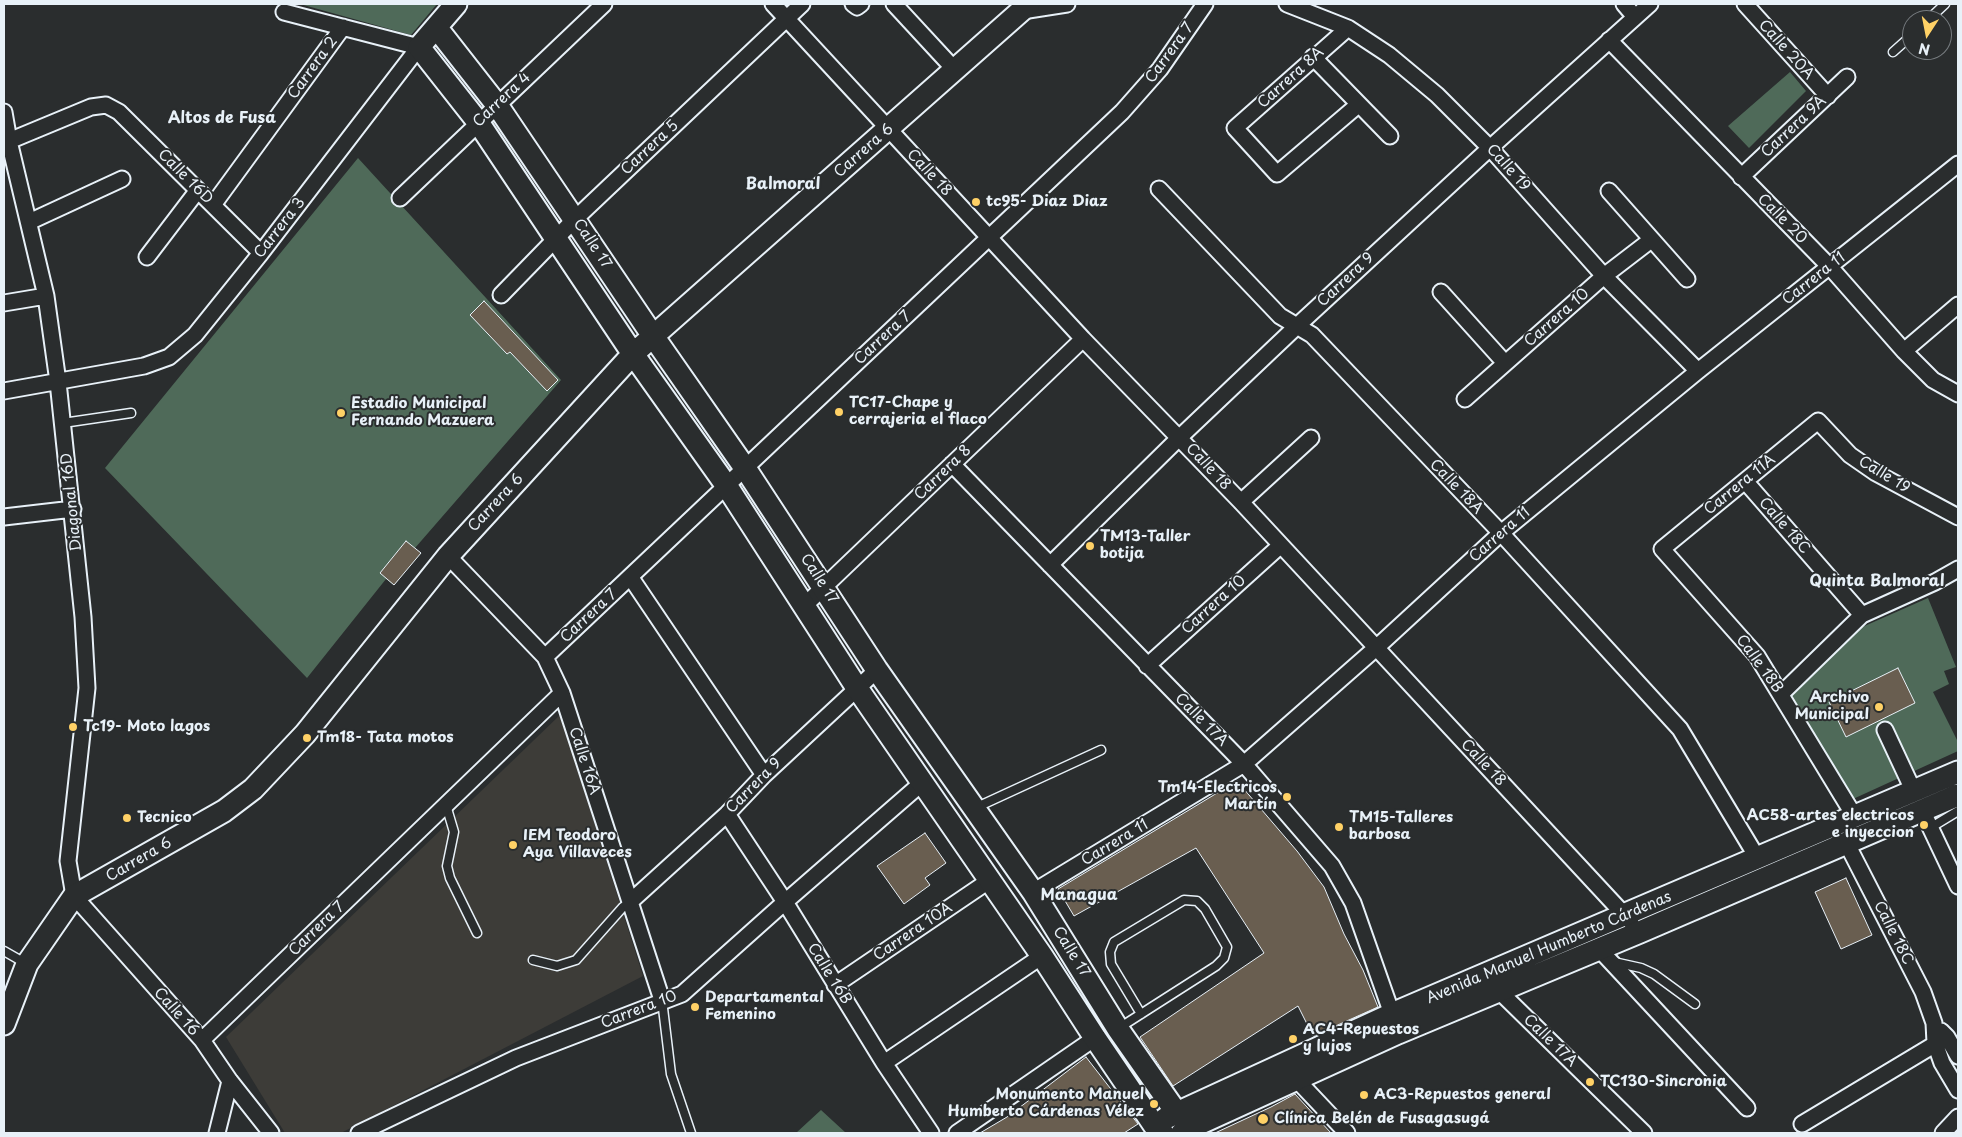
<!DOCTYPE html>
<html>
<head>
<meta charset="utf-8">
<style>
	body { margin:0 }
	#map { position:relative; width:1962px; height:1137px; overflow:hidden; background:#2a2d2e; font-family:"Playpen Sans",sans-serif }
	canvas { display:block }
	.frame { position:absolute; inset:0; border:5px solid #e8f1f8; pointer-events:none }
	.north { position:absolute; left:1902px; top:10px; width:50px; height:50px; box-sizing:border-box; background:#2a2d2e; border:1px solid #767b7f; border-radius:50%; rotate:191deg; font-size:14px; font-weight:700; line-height:20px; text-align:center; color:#e8f1f8 }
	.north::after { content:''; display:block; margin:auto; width:18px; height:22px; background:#ffd166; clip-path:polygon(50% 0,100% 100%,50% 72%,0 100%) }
</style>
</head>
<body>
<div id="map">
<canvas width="1962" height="1137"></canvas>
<div class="frame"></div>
<div class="north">N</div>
</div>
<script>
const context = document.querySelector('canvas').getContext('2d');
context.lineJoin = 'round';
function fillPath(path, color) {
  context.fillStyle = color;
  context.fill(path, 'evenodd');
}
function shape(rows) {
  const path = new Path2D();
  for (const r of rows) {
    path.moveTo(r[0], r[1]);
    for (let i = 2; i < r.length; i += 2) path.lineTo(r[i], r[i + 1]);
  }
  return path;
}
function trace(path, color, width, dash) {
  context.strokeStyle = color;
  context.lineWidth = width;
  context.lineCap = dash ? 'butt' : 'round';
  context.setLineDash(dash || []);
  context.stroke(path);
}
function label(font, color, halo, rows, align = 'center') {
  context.font = font + ' "Playpen Sans",sans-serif';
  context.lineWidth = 4;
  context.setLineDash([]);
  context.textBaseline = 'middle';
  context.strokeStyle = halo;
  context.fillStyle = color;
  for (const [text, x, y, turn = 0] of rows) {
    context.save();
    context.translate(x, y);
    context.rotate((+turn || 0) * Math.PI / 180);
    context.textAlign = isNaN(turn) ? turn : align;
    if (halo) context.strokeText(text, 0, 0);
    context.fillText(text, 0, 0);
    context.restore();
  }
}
const built = shape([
	[560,715,643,976,341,1133,285,1133,226,1037]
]);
const green = shape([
	[300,4,437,4,411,35],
	[1790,72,1806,91,1749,148,1728,126],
	[358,158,561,380,415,548,421,553,394,585,386,579,307,678,105,468],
	[1928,598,1956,667,1944,671,1949,684,1933,692,1958,742,1958,751,1853,799,1791,695,1860,628],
	[821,1110,846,1133,796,1133]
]);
const building = shape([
	[484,301,558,380,547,391,510,352,507,354,470,315,484,301],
	[406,541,421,553,394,585,380,573,406,541],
	[1898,668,1915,703,1846,737,1829,702,1898,668],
	[1237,781,1297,851,1324,887,1344,934,1363,970,1378,1007,1313,1036,1298,1006,1173,1086,1140,1037,1264,953,1196,848,1074,916,1058,889,1237,781],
	[925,833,946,863,925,878,930,885,904,904,877,866,925,833],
	[1846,878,1872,935,1841,949,1815,892,1846,878],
	[1086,1057,1138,1124,1124,1133,980,1133,1007,1117,1086,1057],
	[1295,1094,1331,1133,1215,1133,1271,1107,1295,1094]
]);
const lane = shape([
	[1928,20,1945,4],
	[1893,52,1912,35],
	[63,423,131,413],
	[446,805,454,832,447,866,450,878,477,933],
	[975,808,1101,750],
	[1930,828,1958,811],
	[4,951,25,963],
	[533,960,557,966,576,960,623,907,630,902],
	[1614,962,1641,968,1654,974,1695,1004],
	[662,1000,671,1074,691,1133],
	[1119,1028,1216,966,1224,958,1227,947,1205,909,1197,901,1184,900,1114,942,1110,952,1111,964,1141,1014]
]);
const street = shape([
	[773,4,1083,339,1241,502,1631,922],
	[853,4,857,7,861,4],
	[894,4,955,70],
	[1287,4,1348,28,1389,55,1437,95,1490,148,1604,276,1698,371],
	[1624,4,1635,17],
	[1745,4,1828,96],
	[1022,8,1022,11,1067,4],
	[1348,28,1235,128,1277,174,1358,105],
	[1609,40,1830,267,1904,351,1933,380,1958,394],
	[1313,57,1390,136],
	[4,112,9,141,46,296,58,382,83,617,87,688,68,861,74,896,202,1040,230,1081,271,1133],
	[9,141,91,107,106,105,119,112,261,253],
	[1741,177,1847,77],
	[1159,189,1280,316,1312,335,1501,533,1680,729,1758,859],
	[1609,191,1687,279],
	[400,198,604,4],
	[213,205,343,27],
	[29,222,122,179],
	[147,257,198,190],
	[1441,292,1505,363],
	[501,295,575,219,802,4],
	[4,303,46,296],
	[1904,351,1958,305],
	[4,391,144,366,169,357,195,335,261,253,419,47,284,12],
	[1465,399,1604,276,1651,240],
	[952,464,1244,764,1332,866,1353,903,1392,1014],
	[1745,481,1862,615],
	[1241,502,1311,438],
	[4,517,73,509],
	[448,556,545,657,562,693,662,1000],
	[1050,565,1180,437,1297,326,1490,148,1650,4],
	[631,578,764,775],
	[803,607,1083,339],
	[545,657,1122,112,1160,69,1205,4],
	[1147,666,1281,545],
	[1781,694,1862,615,1935,582,1958,569],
	[1885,730,1914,792],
	[1922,810,1958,886],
	[727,814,785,902,884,1063,931,1133],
	[1855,817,1757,656,1662,549,1818,421,1850,455,1876,473,1958,517],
	[1847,844,1923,992,1934,1023,1935,1043,1942,1063,1958,1090],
	[1033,892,1244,764,1376,648,1501,533,1698,371,1958,164],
	[630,902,727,814,764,775,877,670],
	[1599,949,1747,1108],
	[835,985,990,880],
	[1499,991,1644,1133],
	[1941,1031,1947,1037,1958,1056],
	[202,1040,562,693],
	[884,1063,1042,956],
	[1297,1080,1347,1133],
	[1802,1124,1947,1037],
	[217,1133,230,1081],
	[359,1133,516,1058,682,994,785,902,923,782],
	[957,1133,1095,1038],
	[1943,1133,1958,1117]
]);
const secondary = shape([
	[456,4,419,47,478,122,633,354,726,485,857,688,1042,956,1095,1038,1154,1125,1163,1133],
	[436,27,497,105,653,336,745,468,877,670,1033,892,1118,1029,1176,1112,1192,1127],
	[4,1024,27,964,74,896,224,811,253,789,305,734,448,556,633,354,1029,4],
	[1166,1118,1392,1014,1958,772],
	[1182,1133,1192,1127,1398,1033,1640,932,1958,795]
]);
const markers = [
	[976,202,5,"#ffd166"],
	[839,412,5,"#ffd166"],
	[341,413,5,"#ffd166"],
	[1090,546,5,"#ffd166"],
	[1879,707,5,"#ffd166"],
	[73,727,5,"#ffd166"],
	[307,738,5,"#ffd166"],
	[1287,797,5,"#ffd166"],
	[127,818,5,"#ffd166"],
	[1924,825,5,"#ffd166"],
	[1339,827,5,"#ffd166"],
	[513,845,5,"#ffd166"],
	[695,1007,5,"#ffd166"],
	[1293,1039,5,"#ffd166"],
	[1590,1082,5,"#ffd166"],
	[1364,1095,5,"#ffd166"],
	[1154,1104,5,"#ffd166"],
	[1263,1119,6,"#ffd166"]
];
const streetNames = [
	["Calle 20A",1786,50,48],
	["Carrera 7",1170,53,-54],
	["Carrera 2",313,68,-54],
	["Carrera 8A",1291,78,-42],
	["Carrera 4",502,100,-43],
	["Carrera 9A",1794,127,-43],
	["Carrera 5",650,148,-43],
	["Carrera 6",864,151,-41],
	["Calle 19",1508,168,48],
	["Calle 18",929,173,47],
	["Calle 16D",185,177,45],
	["Calle 20",1782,219,45],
	["Carrera 3",280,228,-52],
	["Calle 17",592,244,56],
	["Carrera 11",1814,279,-38],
	["Carrera 9",1346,280,-43],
	["Carrera 10",1557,318,-41],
	["Carrera 7",883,338,-43],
	["Calle 18",1208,467,47],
	["Carrera 8",943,473,-44],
	["Calle 19",1884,475,31],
	["Carrera 11A",1740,485,-39],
	["Calle 18A",1456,487,46],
	["Diagonal 16D",72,502,-96],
	["Carrera 6",496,503,-47],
	["Calle 18C",1784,526,49],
	["Carrera 11",1500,535,-41],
	["Calle 17",819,579,57],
	["Carrera 10",1214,605,-42],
	["Carrera 7",589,616,-43],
	["Calle 18B",1759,664,54],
	["Calle 17A",1201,720,45],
	["Calle 16A",584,761,72],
	["Calle 18",1483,763,47],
	["Carrera 9",754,786,-45],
	["Carrera 11",1115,843,-31],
	["Carrera 6",139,860,-30],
	["Carrera 7",317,929,-44],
	["Carrera 10A",913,932,-34],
	["Calle 18C",1893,933,63],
	["Avenida Manuel Humberto Cárdenas",1549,948,-23],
	["Calle 17",1071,952,58],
	["Calle 16B",829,974,58],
	["Carrera 10",639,1010,-21],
	["Calle 16",176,1012,48],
	["Calle 17A",1550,1041,44]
];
const poiNames = [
	["tc95- Diaz Diaz",986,202],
	["TC17-Chape y",849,403],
	["cerrajeria el flaco",849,420],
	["Estadio Municipal",351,404],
	["Fernando Mazuera",351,421],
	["TM13-Taller",1100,537],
	["botija",1100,554],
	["Archivo",1869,698,"right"],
	["Municipal",1869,715,"right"],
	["Tc19- Moto lagos",83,727],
	["Tm18- Tata motos",317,738],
	["Tm14-Electricos",1277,788,"right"],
	["Martín",1277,805,"right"],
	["AC58-artes electricos",1914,816,"right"],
	["e inyeccion",1914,833,"right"],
	["Tecnico",137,818],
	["TM15-Talleres",1349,818],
	["barbosa",1349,835],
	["IEM Teodoro",523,836],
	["Aya Villaveces",523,853],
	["Departamental",705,998],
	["Femenino",705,1015],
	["AC4-Repuestos",1303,1030],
	["y lujos",1303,1047],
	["TC130-Sincronia",1600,1082],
	["Monumento Manuel",1144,1095,"right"],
	["Humberto Cárdenas Vélez",1144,1112,"right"],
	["AC3-Repuestos general",1374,1095],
	["Clínica Belén de Fusagasugá",1274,1119]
];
const neighbourhoodNames = [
	["Altos de Fusa",222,119],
	["Balmoral",783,185],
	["Quinta Balmoral",1877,582],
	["Managua",1079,896]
];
fillPath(built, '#3d3c38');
fillPath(green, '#4f6a59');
fillPath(building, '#695e50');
trace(building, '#e8f1f8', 1);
trace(lane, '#e8f1f8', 11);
trace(street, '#e8f1f8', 19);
trace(secondary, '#e8f1f8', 25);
trace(lane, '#2a2d2e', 8);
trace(street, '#2a2d2e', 15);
trace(secondary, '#2a2d2e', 21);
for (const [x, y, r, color] of markers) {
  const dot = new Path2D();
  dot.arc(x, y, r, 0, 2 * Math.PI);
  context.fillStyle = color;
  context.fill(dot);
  trace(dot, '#2a2d2e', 2);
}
label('15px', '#e8f1f8', '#2a2d2e', streetNames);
label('bold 15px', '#e8f1f8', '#2a2d2e', poiNames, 'left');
label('bold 16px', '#e8f1f8', '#2a2d2e', neighbourhoodNames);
</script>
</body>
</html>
